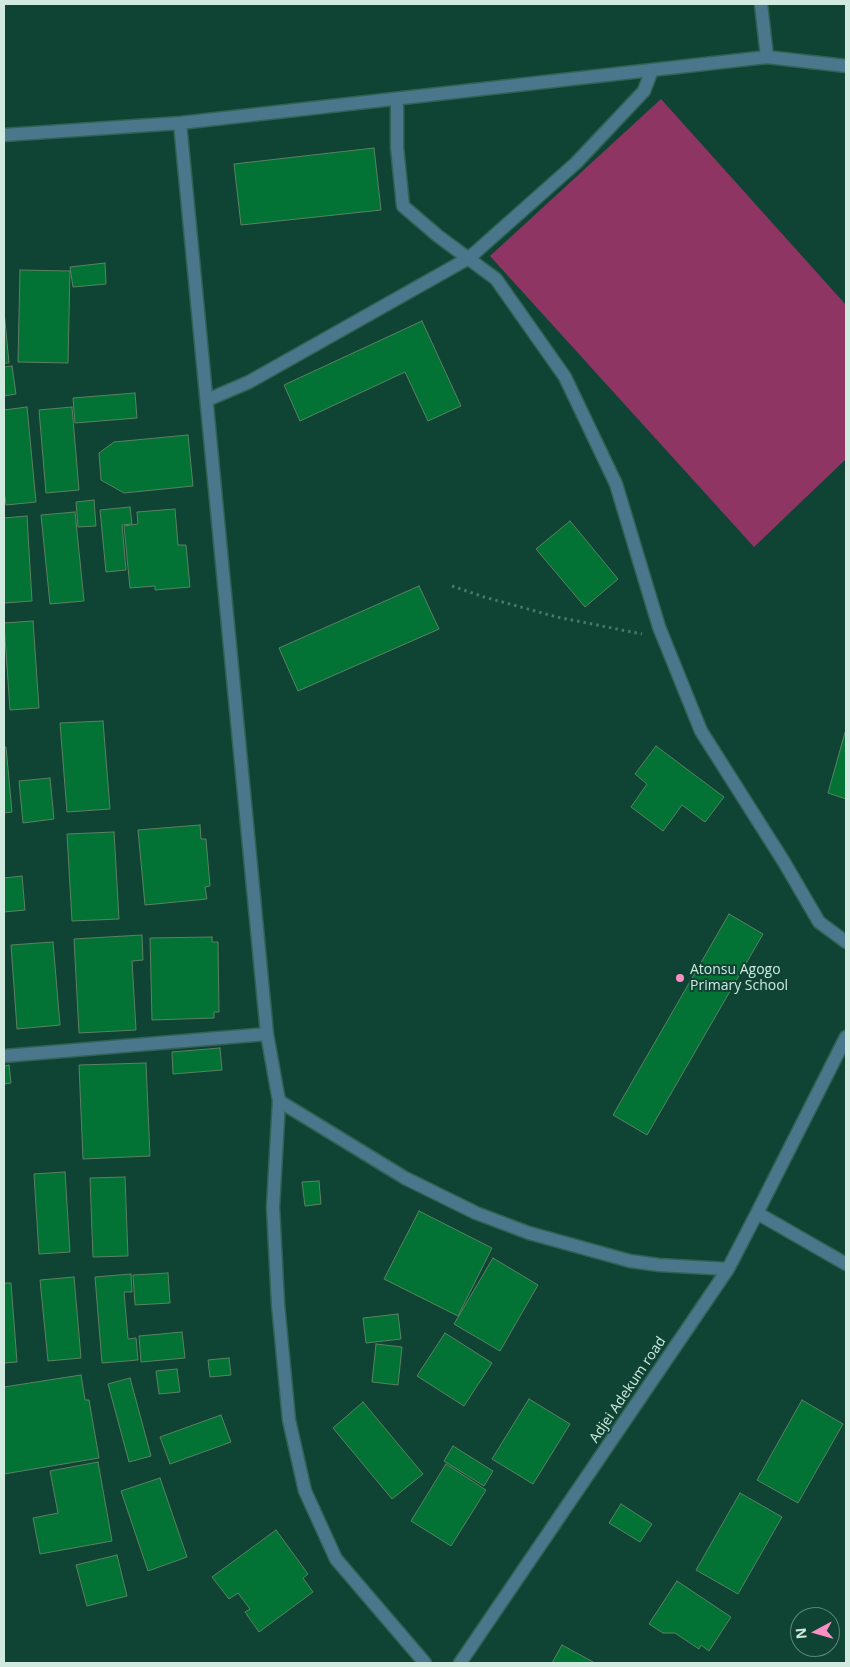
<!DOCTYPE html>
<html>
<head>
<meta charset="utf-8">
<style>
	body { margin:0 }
	#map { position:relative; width:850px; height:1667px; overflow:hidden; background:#0f4435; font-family:"Open Sans",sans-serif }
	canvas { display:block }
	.frame { position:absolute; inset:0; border:5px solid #d0eae0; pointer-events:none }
	.north { position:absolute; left:790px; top:1607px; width:50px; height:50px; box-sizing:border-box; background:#0f4435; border:1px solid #5c8679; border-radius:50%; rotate:264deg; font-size:14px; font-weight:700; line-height:20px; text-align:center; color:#d0eae0 }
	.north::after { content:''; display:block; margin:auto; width:18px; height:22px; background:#fb8fc4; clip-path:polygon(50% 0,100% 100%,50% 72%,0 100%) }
</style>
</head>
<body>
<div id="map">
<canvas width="850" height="1667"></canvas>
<div class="frame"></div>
<div class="north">N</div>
</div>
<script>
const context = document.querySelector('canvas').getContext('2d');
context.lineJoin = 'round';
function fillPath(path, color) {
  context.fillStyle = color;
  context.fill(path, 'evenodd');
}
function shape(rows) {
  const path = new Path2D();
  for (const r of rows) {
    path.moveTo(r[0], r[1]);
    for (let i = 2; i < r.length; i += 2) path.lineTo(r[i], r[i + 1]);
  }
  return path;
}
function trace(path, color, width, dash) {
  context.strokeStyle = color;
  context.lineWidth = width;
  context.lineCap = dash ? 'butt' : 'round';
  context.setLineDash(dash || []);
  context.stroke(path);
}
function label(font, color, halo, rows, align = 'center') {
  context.font = font + ' "Open Sans",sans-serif';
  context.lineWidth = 4;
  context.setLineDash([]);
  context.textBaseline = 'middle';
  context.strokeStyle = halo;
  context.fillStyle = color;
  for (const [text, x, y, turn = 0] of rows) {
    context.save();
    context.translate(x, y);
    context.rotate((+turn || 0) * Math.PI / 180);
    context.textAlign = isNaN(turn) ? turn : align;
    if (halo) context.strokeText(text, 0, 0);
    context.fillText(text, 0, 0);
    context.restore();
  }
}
const green = shape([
	[661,99,846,305,846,459,754,547,490,256]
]);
const building = shape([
	[374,148,381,210,241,225,234,164,374,148],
	[105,263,106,284,73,287,70,267,105,263],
	[20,270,70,271,68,363,18,362,20,270],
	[4,311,9,363,4,363,4,311],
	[422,321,461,406,428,421,405,372,300,421,284,385,422,321],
	[12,366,16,394,4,396,4,367,12,366],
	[135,393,137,418,75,423,73,398,135,393],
	[27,407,36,502,6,505,5,496,4,496,4,410,27,407],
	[72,407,79,490,46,493,39,410,72,407],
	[188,435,193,486,124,493,101,480,99,453,114,442,188,435],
	[94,500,96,526,78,527,76,502,94,500],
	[130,507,132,524,122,525,126,570,106,572,100,510,130,507],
	[175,509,178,545,186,545,190,587,155,590,155,586,130,588,124,526,138,524,137,512,175,509],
	[75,512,84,601,50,604,41,515,75,512],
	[27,516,32,601,4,603,4,518,27,516],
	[570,521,618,579,585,607,536,549,570,521],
	[419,586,439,629,298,691,279,648,419,586],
	[33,621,39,708,10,710,4,623,33,621],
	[103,721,110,809,67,812,60,723,103,721],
	[846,729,846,799,828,793,846,729],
	[656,746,724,797,705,822,682,805,663,831,631,807,647,784,635,774,656,746],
	[4,747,6,747,12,812,4,813,4,747],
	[50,778,54,819,23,823,19,781,50,778],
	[200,825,201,839,206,839,210,886,205,887,207,899,145,905,138,830,200,825],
	[114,832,119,919,72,921,67,834,114,832],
	[22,876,25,910,4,912,4,878,22,876],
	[729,914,763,934,647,1135,613,1115,729,914],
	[142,935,143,960,132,961,136,1030,79,1033,74,939,142,935],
	[212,937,212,942,218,942,219,1012,214,1012,214,1018,152,1020,150,938,212,937],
	[53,942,60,1025,17,1029,11,945,53,942],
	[220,1048,222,1070,173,1074,172,1052,220,1048],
	[146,1063,150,1156,83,1159,79,1065,146,1063],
	[9,1065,11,1083,4,1084,4,1066,9,1065],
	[65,1172,70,1252,39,1254,34,1174,65,1172],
	[125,1177,128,1256,93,1257,90,1178,125,1177],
	[319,1181,321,1204,305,1206,302,1182,319,1181],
	[419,1211,492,1248,458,1316,384,1279,419,1211],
	[493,1258,538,1285,500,1351,454,1324,493,1258],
	[168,1273,170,1303,135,1305,133,1275,168,1273],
	[131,1274,132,1292,124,1292,128,1339,136,1338,138,1360,102,1363,95,1277,131,1274],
	[74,1277,81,1358,48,1361,40,1280,74,1277],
	[4,1283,11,1283,17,1362,4,1363,4,1283],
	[398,1314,401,1339,366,1343,363,1318,398,1314],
	[182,1332,185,1358,141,1362,139,1336,182,1332],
	[445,1333,492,1363,464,1406,417,1376,445,1333],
	[376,1344,402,1347,398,1385,372,1382,376,1344],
	[229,1358,231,1375,210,1377,208,1360,229,1358],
	[177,1369,180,1392,159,1394,156,1371,177,1369],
	[81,1375,85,1400,89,1400,99,1458,4,1474,4,1387,81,1375],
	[130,1378,151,1456,129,1462,108,1384,130,1378],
	[529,1399,570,1424,533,1484,492,1459,529,1399],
	[802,1400,843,1424,798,1503,757,1480,802,1400],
	[363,1402,423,1474,392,1499,333,1428,363,1402],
	[221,1415,231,1442,170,1464,160,1437,221,1415],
	[453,1446,493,1471,484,1486,444,1461,453,1446],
	[98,1462,112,1541,40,1554,33,1518,58,1513,50,1471,98,1462],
	[446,1464,486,1490,451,1546,411,1521,446,1464],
	[160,1478,187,1557,148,1571,121,1491,160,1478],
	[740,1493,782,1517,738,1594,696,1570,740,1493],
	[621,1504,652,1524,640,1542,609,1523,621,1504],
	[276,1530,308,1574,303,1578,313,1592,259,1632,245,1612,250,1609,238,1593,229,1599,212,1577,276,1530],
	[117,1555,127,1596,87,1606,76,1565,117,1555],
	[677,1581,731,1617,709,1651,701,1645,699,1649,675,1633,663,1633,649,1624,677,1581],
	[562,1645,595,1663,552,1663,562,1645]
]);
const path = shape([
	[452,586,484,597,557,617,642,634]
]);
const minor = shape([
	[761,4,767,57],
	[397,100,397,147,403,206,438,236,496,279,565,377,616,484,659,627,701,731,784,862,819,922,846,942],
	[180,123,267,1034,279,1101,405,1178,476,1213,529,1233,630,1261,659,1265,728,1269],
	[4,135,180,123,767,57,846,66],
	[207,400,249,382,469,258,576,163,644,91,652,70],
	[4,1056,267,1034],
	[279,1101,273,1207,278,1304,289,1420,305,1491,336,1559,425,1663],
	[757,1213,846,1037],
	[460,1663,728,1269,757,1213,846,1264]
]);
const markers = [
	[680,978,5,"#fb8fc4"]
];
const poiNames = [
	["Atonsu Agogo",690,970],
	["Primary School",690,986]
];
const streetNames = [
	["Adjei Adekum road",628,1390,-56]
];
fillPath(green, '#8e3564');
fillPath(building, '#027334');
trace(building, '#5c8063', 1);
trace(minor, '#326254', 15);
trace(path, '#4a7669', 3, [2.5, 4]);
trace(minor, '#4b778d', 12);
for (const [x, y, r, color] of markers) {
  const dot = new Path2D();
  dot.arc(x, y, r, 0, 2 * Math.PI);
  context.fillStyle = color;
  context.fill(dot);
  trace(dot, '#0f4435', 2);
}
label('14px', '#d0eae0', '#0f4435', poiNames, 'left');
label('14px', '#d0eae0', '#0f4435', streetNames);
</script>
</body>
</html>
